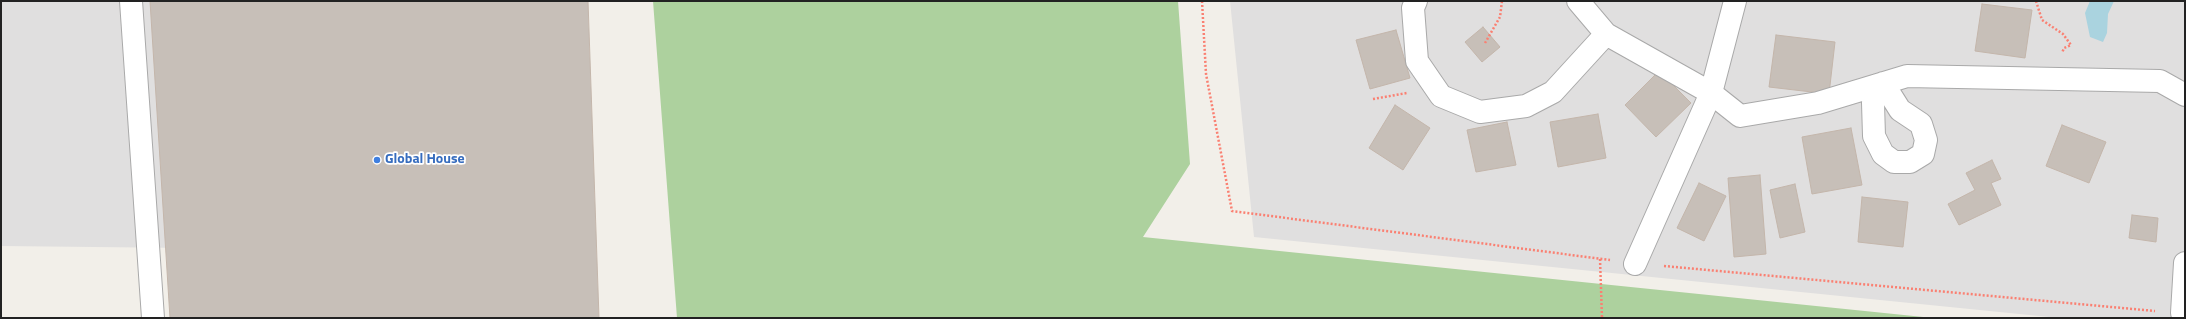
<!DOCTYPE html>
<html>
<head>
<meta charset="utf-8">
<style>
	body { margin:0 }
	#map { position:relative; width:2186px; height:319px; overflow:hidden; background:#f2efe9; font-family:"Titillium Web",sans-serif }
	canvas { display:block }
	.frame { position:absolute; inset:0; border:2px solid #222; pointer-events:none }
</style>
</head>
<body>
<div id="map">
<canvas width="2186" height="319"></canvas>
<div class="frame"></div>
</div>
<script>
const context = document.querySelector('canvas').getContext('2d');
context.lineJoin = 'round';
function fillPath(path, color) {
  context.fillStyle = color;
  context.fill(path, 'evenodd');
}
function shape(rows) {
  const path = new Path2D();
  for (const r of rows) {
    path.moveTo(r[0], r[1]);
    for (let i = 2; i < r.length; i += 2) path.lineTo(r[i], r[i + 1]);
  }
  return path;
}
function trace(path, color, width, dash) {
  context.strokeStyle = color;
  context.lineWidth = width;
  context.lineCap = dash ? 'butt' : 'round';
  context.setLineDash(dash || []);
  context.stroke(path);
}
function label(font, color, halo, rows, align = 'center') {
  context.font = font + ' "Titillium Web",sans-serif';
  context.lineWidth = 3.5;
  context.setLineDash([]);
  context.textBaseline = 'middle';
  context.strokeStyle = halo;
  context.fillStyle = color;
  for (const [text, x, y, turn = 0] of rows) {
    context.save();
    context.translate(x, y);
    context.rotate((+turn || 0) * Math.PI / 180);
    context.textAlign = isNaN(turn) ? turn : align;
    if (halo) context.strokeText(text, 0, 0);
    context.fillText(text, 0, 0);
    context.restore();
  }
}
const residential = shape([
	[1,1,282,1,280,249,1,246],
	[1230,1,2185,1,2185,318,2059,318,1254,237]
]);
const forest = shape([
	[653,1,1178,1,1190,164,1143,237,1933,318,677,318]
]);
const water = shape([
	[2090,1,2114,1,2108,14,2107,33,2103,42,2090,37,2085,13]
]);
const building = shape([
	[150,1,588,1,599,318,170,318,150,1],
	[1982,4,2032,10,2025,58,1975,51,1982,4],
	[1483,27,1500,47,1482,62,1465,42,1483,27],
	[1396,30,1410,78,1370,89,1356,40,1396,30],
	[1776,35,1835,42,1829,94,1769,87,1776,35],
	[1659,71,1691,103,1656,137,1625,105,1659,71],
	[1395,105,1430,128,1403,170,1369,148,1395,105],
	[1598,114,1606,158,1558,167,1550,122,1598,114],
	[1507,122,1516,165,1476,172,1467,130,1507,122],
	[2062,125,2106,142,2089,183,2046,166,2062,125],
	[1851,128,1862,185,1812,194,1802,137,1851,128],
	[1992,160,2001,179,1991,183,2001,205,1959,225,1948,204,1975,190,1966,173,1992,160],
	[1760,175,1766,254,1734,257,1728,178,1760,175],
	[1699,183,1726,196,1704,241,1677,228,1699,183],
	[1795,184,1805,232,1780,238,1770,190,1795,184],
	[1862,197,1908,202,1903,247,1858,242,1862,197],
	[2132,215,2158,218,2156,242,2129,238,2132,215]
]);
const path = shape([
	[1202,1,1206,74,1232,211,1610,260],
	[2036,1,2042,20,2063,34,2071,45,2064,48,2062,53],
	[1485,43,1500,17,1502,1],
	[1373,99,1407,93],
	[1600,259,1602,318],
	[1664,266,2155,311]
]);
const street = shape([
	[131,1,153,318],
	[1416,1,1413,8,1417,61,1441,96,1480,112,1526,106,1553,92,1606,34],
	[1578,1,1606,34,1711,93,1740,116,1818,103,1907,76,2160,81,2185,95],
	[1877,85,1873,103,1874,136,1883,154,1894,162,1910,162,1923,154,1926,140,1921,124,1900,110,1883,83],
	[1635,264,1711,93,1735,1],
	[2182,313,2185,263]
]);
const markers = [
	[377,160,4,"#3f7fe0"]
];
const shopNames = [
	["Global House",385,160]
];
fillPath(residential, '#e0dfdf');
fillPath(forest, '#add19e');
fillPath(water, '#aad3df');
fillPath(building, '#c7bfb8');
trace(building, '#c4b6ab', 1);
trace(street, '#a9a9a9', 24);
trace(path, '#fa8072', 2.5, [2, 2]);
trace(street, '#fff', 22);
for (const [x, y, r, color] of markers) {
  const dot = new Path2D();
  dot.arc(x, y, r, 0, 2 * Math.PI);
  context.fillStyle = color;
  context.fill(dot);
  trace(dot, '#fff', 1.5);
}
label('bold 14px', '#366cbe', '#fff', shopNames, 'left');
</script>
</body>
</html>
